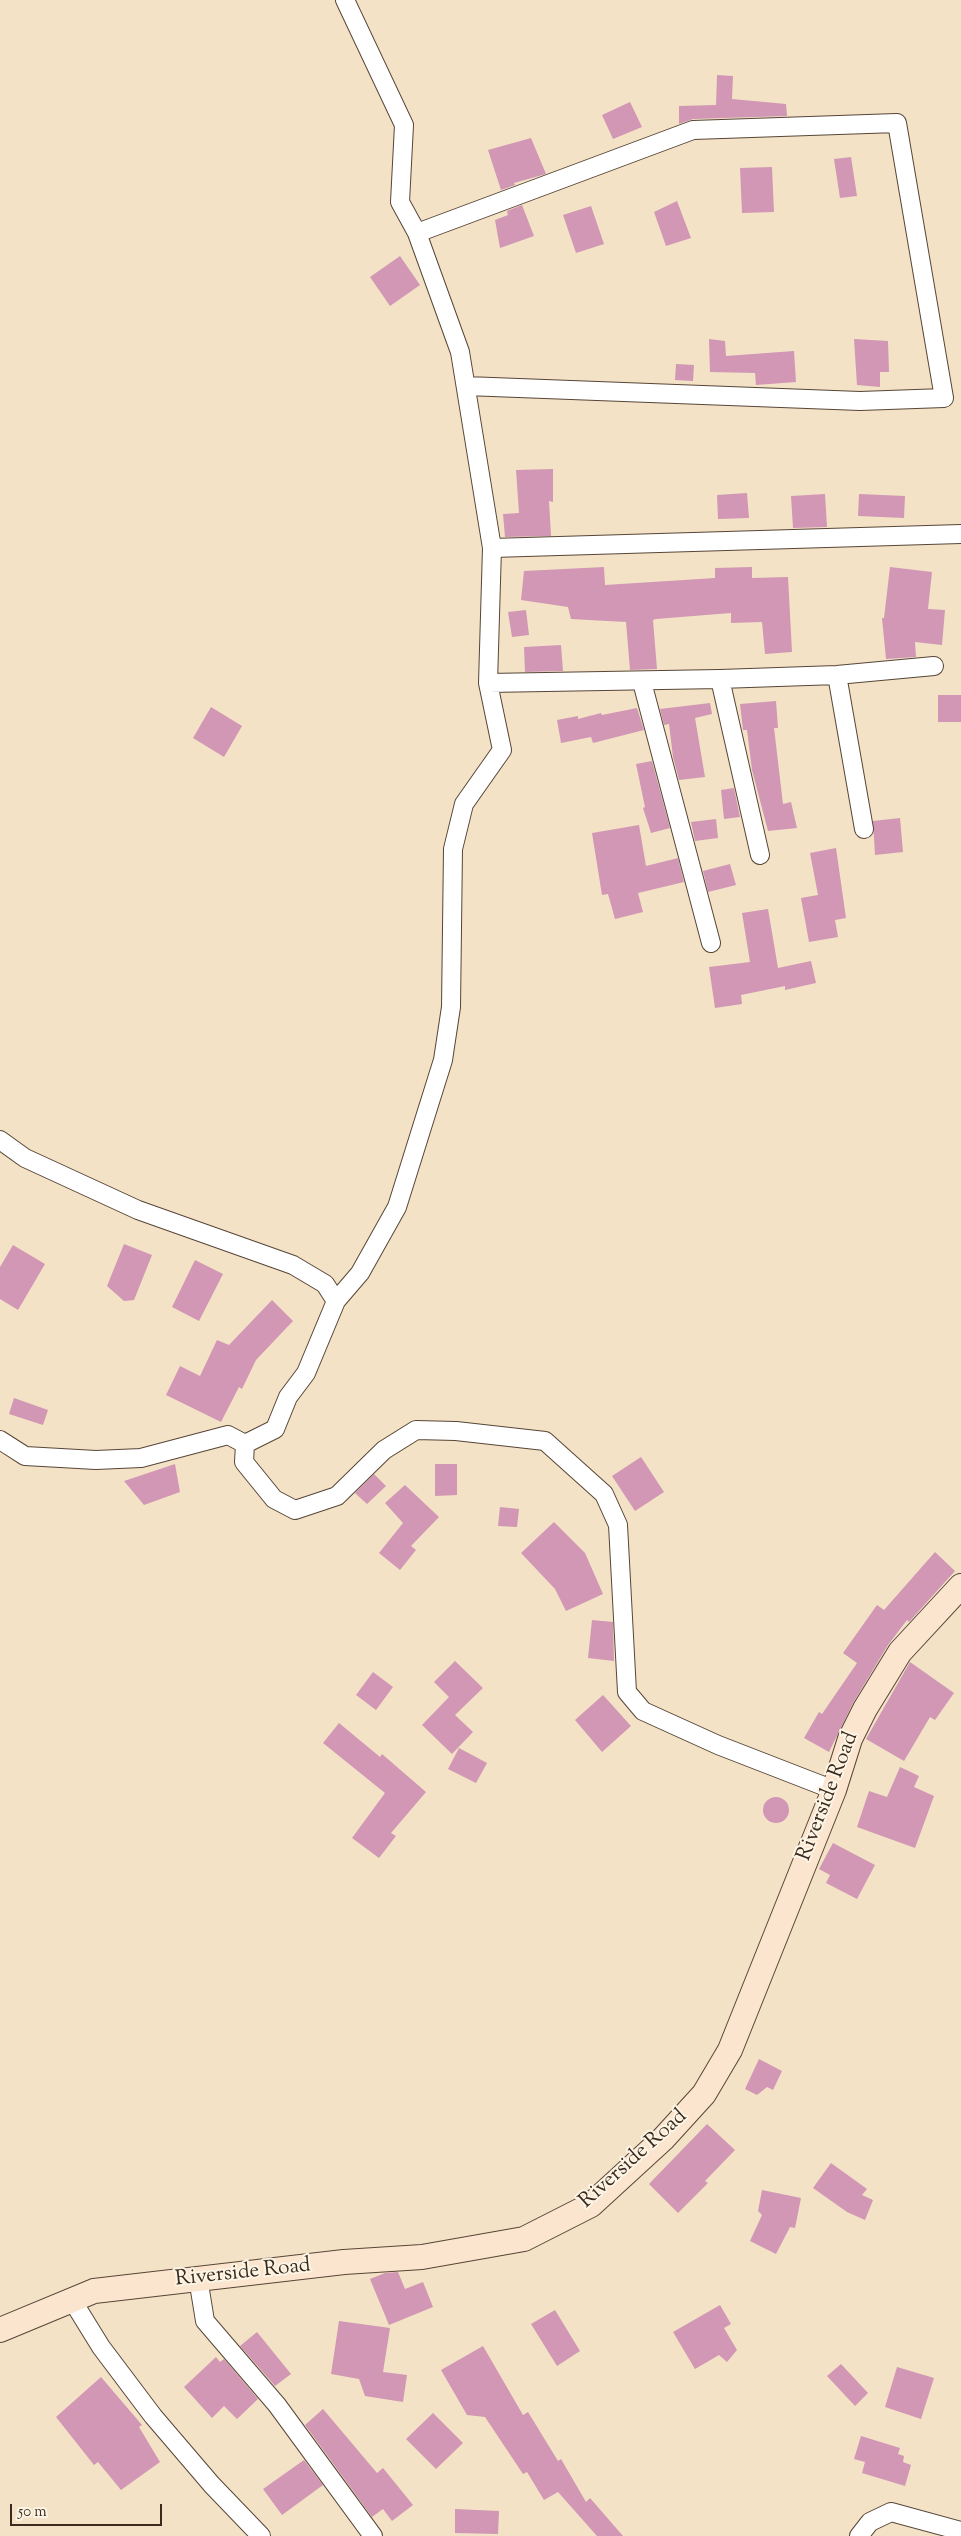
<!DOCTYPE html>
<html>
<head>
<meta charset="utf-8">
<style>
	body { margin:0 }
	#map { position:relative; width:961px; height:2536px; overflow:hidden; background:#f3e2c6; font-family:"Sorts Mill Goudy",serif }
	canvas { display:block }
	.scale { position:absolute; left:10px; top:2504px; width:152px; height:22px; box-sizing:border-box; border:2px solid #3b2a1e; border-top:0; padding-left:6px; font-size:15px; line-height:18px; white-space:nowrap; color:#3b2a1e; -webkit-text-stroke:4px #fcf5e5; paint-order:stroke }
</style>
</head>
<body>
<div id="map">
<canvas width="961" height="2536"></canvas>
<div class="scale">50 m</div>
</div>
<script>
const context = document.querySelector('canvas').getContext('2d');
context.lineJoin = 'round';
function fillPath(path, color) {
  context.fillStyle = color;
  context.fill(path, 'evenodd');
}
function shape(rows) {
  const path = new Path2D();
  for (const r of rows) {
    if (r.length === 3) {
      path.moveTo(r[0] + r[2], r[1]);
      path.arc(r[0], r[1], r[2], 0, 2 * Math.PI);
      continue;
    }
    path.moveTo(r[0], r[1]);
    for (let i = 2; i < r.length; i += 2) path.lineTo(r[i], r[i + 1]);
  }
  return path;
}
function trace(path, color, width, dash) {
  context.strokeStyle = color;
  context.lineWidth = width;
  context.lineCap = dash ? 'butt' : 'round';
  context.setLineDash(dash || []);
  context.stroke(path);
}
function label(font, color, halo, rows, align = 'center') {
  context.font = font + ' "Sorts Mill Goudy",serif';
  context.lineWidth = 4;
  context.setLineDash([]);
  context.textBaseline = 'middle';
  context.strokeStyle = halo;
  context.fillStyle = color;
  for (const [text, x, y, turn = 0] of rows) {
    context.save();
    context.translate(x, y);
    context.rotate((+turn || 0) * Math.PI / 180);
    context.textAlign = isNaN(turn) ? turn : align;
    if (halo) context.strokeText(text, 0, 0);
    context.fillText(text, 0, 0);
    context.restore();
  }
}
const building = shape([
	[717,75,733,76,732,99,786,104,787,116,693,119,679,124,679,106,716,105],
	[630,102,642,127,613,139,602,115],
	[531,138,546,174,514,183,515,185,501,190,488,150],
	[851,157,857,196,840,198,834,159],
	[772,167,774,212,742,213,740,168],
	[677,201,691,238,666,246,654,212],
	[522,205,534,236,500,248,495,220,508,215,507,211],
	[591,206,604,244,576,253,563,215],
	[400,256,420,285,390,306,370,277],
	[709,339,725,341,726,356,794,351,796,382,756,385,755,373,710,372],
	[854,339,888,341,889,372,880,372,880,387,857,385],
	[676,364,694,365,693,381,675,380],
	[553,469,553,502,549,501,551,536,505,537,503,514,519,513,516,470],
	[747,493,749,518,718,519,717,495],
	[825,494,827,527,793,528,791,496],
	[859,494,905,496,904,518,858,516],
	[604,567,605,585,715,578,715,568,752,567,752,578,788,577,792,652,765,654,762,622,731,623,731,613,656,619,653,620,657,669,630,670,626,622,571,619,568,607,521,600,524,571],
	[890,567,932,572,928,609,945,610,942,645,915,642,916,657,886,659,882,618,884,618],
	[526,610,529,635,512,637,508,612],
	[561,645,563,671,525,672,524,647],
	[938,695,961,695,961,722,938,722],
	[776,701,778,728,774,728,783,804,791,802,797,828,768,831,752,770,747,730,743,730,740,704],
	[710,703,712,714,695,718,705,777,679,780,673,757,669,724,664,725,660,709],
	[211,707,242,726,224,757,193,738],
	[637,708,644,730,593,743,591,737,561,743,557,720,578,716,578,719,601,713,602,715],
	[652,761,670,828,651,833,643,808,645,807,636,764],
	[734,788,740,817,724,819,721,790],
	[900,818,903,852,875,855,873,821],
	[716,819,718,838,695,841,691,822],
	[639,825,646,866,678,858,684,882,638,893,643,912,615,919,608,894,602,895,592,833],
	[836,848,846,918,835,920,838,937,809,942,801,898,818,895,810,853],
	[730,864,736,885,708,892,703,871],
	[768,909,778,968,811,961,816,983,785,990,785,986,741,995,742,1004,715,1008,709,967,750,962,742,913],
	[124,1244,152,1255,134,1300,124,1301,107,1286],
	[13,1245,45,1264,18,1310,0,1299,0,1267],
	[195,1260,223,1274,199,1321,172,1307],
	[272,1300,293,1321,256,1360,242,1389,239,1387,221,1422,166,1395,180,1366,200,1376,217,1340,229,1345],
	[14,1398,48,1410,43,1425,9,1414],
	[641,1457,664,1492,635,1511,612,1476],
	[175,1464,180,1492,144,1505,124,1481],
	[435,1464,457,1464,457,1495,435,1496],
	[374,1474,386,1486,367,1504,355,1493],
	[405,1485,439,1517,411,1546,416,1550,400,1570,379,1553,403,1523,385,1503],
	[500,1507,519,1509,517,1527,498,1526],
	[554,1522,585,1553,603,1594,566,1611,555,1589,521,1553],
	[935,1552,955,1571,909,1622,907,1620,888,1645,853,1703,829,1752,804,1738,819,1712,822,1714,857,1663,843,1653,877,1605,884,1610],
	[592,1620,613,1622,614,1661,588,1658],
	[455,1661,483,1688,455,1715,473,1732,452,1754,422,1725,449,1697,434,1682],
	[910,1662,954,1693,935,1720,930,1717,904,1761,866,1739],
	[373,1672,393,1687,376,1710,356,1695],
	[603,1695,631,1726,602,1752,575,1720],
	[339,1723,380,1757,382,1754,426,1792,391,1833,396,1836,379,1858,352,1838,385,1793,323,1743],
	[459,1748,487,1763,476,1783,448,1769],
	[900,1767,919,1776,914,1787,934,1796,915,1848,857,1827,869,1791,887,1797],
	[776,1810,13],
	[833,1843,875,1865,857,1899,826,1883,830,1875,819,1869],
	[759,2059,782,2071,773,2090,767,2087,757,2095,745,2089],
	[707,2124,735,2150,705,2181,708,2183,678,2213,649,2184],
	[831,2163,867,2189,862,2195,873,2200,865,2220,847,2212,813,2188],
	[762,2190,801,2198,795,2228,790,2227,776,2254,750,2241,762,2215,758,2211],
	[398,2272,405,2289,423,2282,433,2307,389,2325,370,2279,385,2273],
	[720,2305,731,2324,724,2328,737,2350,727,2362,719,2355,695,2369,673,2332],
	[555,2310,580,2351,557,2366,531,2324],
	[339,2321,390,2328,383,2372,407,2375,403,2402,365,2396,359,2379,331,2374],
	[257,2332,291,2374,275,2386,240,2346],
	[483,2346,523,2415,528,2412,558,2461,561,2459,586,2502,590,2498,623,2536,597,2536,558,2492,544,2500,527,2472,523,2474,485,2417,467,2415,441,2370],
	[216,2357,220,2362,224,2359,258,2399,237,2419,224,2406,212,2418,184,2387],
	[841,2364,868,2393,855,2406,827,2376],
	[897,2367,934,2378,921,2419,885,2407],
	[101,2377,142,2425,139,2427,160,2462,121,2490,98,2462,94,2465,56,2417],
	[323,2409,377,2473,383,2468,413,2505,392,2521,383,2509,372,2517,305,2425],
	[433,2413,463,2443,436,2469,406,2439],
	[861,2436,900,2448,898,2454,904,2456,903,2462,911,2465,905,2486,862,2473,865,2462,854,2459],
	[304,2460,323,2485,282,2515,263,2489],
	[455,2509,499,2511,498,2534,455,2533]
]);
const street = shape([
	[417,233,693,130,897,123,944,398,860,401,466,386],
	[492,548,961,534],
	[837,675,864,829],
	[720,679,760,855],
	[642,682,711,943],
	[488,683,720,679,837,675,934,666],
	[0,1140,25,1158,138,1210,293,1265,325,1284,336,1301,306,1373,288,1397,275,1429,245,1444,244,1462,274,1499,295,1510,337,1496,384,1450,416,1430,456,1431,545,1441,604,1494,618,1525,627,1692,643,1711,718,1745,834,1790],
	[336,1301,360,1273,397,1207,443,1060,451,1007,453,849,464,804,502,750,488,683,492,548,460,352,417,233,400,202,404,125,345,0],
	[0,1440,25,1456,96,1460,141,1458,228,1435,245,1444],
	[198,2278,205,2321,277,2405,373,2536],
	[72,2300,101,2347,153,2416,212,2485,261,2536],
	[859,2536,870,2522,891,2512,961,2531]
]);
const secondary = shape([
	[0,2330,94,2291,344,2262,422,2257,524,2239,591,2205,663,2139,704,2094,730,2050,834,1790,850,1739,865,1709,900,1652,961,1586]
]);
const streetNames = [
	["Riverside Road",829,1797,-69],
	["Riverside Road",634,2160,-42],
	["Riverside Road",243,2274,-6]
];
fillPath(building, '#d197b5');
trace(street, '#574637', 20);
trace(secondary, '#574637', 26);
trace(street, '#fff', 18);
trace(secondary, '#fce5cf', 24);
label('21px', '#3b2a1e', '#fcf5e5', streetNames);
</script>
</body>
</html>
